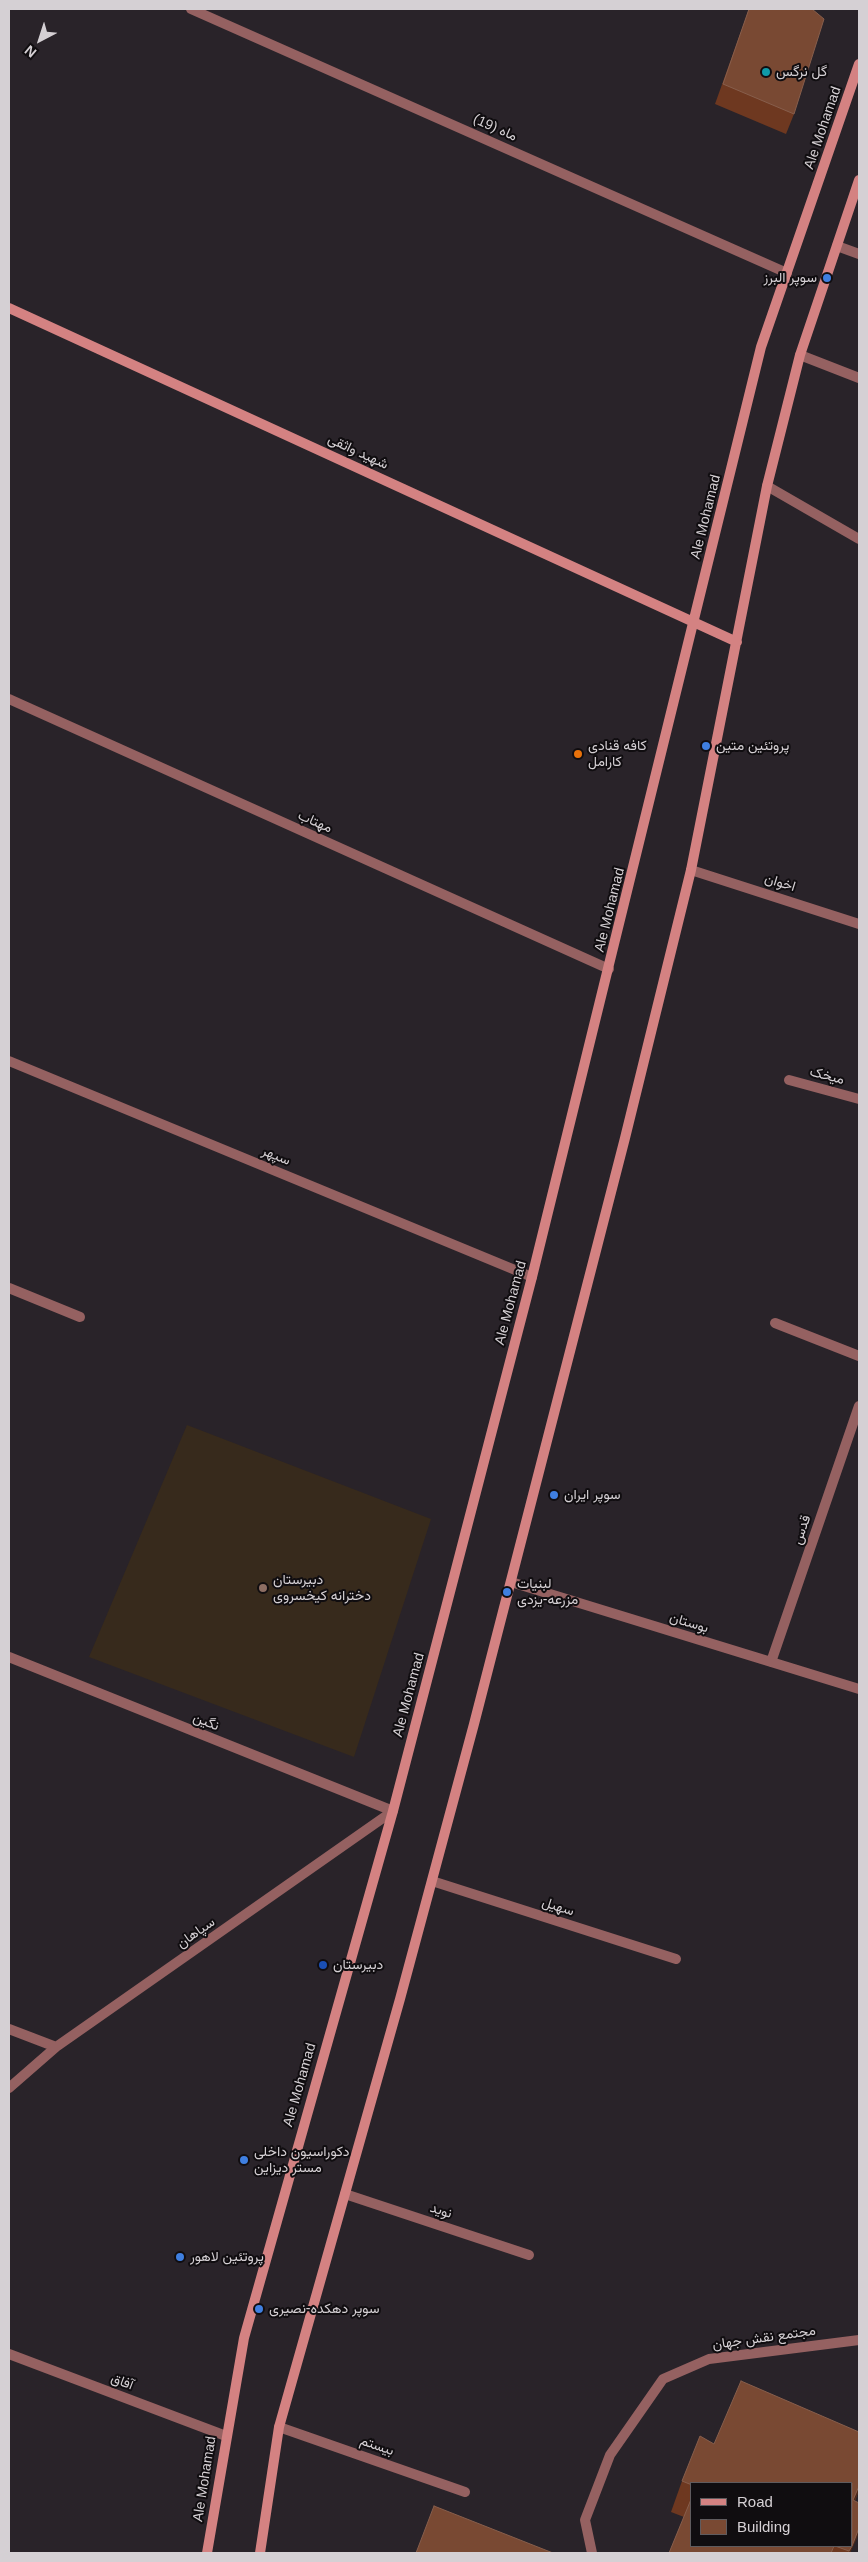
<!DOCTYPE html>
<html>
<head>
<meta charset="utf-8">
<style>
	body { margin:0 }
	#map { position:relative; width:868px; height:2562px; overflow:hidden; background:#292329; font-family:Arial,sans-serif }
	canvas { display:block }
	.frame { position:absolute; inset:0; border:10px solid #d5d0d4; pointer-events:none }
	.legend { position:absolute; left:690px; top:2482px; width:162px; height:65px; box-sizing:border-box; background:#100d10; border:1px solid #5f5b5e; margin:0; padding:6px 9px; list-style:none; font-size:15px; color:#d5d0d4 }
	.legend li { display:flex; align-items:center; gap:10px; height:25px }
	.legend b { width:25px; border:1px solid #5f5b5e }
	.north { position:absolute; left:15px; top:15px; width:50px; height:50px; -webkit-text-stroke:4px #100d10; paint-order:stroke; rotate:220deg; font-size:14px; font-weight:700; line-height:20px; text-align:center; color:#d5d0d4 }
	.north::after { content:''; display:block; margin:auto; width:18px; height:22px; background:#d5d0d4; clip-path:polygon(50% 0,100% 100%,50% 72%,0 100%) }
</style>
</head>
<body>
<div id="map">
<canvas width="868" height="2562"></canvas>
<div class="frame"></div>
<ul class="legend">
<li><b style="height:6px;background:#d48282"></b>Road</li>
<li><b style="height:14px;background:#794933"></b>Building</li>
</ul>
<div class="north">N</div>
</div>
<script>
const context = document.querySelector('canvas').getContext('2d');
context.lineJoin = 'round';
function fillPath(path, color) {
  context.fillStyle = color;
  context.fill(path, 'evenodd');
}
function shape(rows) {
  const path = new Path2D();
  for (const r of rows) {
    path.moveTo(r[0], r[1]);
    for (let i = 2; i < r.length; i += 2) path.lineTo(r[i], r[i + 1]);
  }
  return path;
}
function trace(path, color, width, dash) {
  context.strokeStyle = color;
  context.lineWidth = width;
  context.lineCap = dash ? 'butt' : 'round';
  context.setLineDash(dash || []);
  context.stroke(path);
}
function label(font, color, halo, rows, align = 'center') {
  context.font = font + ' Arial,Vazirmatn,sans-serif';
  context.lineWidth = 4;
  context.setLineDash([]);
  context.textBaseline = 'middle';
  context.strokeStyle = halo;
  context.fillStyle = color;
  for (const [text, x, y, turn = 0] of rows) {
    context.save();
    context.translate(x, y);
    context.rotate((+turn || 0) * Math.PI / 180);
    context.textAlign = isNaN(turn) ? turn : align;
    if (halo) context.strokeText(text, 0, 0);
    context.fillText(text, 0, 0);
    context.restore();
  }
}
const education = shape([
	[187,1425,431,1519,354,1757,89,1657]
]);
const lane = shape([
	[775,1323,859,1356]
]);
const street = shape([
	[191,9,787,273],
	[837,246,859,254],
	[800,355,859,378],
	[767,486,859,539],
	[9,699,609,969],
	[691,870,859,924],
	[9,1061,532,1277],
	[789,1080,859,1099],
	[9,1288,80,1317],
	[511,1582,859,1689],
	[9,1657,393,1811],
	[771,1662,859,1406],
	[432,1881,676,1959],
	[9,2029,56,2047,393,1811],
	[9,2088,56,2047],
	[345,2194,529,2255],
	[9,2354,226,2436],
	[279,2427,465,2492],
	[592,2553,585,2520,610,2455,663,2379,709,2359,859,2340]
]);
const secondary = shape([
	[9,308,737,642],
	[207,2553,244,2338,393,1811,532,1277,761,347,859,64],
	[260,2553,279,2427,400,1999,474,1724,625,1138,691,870,767,486,800,355,859,180]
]);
const wall = shape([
	[749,9,794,114,786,134,715,104],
	[714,2444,859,2490,855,2501,859,2531,850,2553,669,2553,684,2517,671,2512,682,2481],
	[692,2483,852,2546,692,2546]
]);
const shadedWall = shape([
	[859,2486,859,2490,852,2508,852,2504],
	[859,2528,859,2531,857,2538,850,2553,849,2553]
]);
const building = shape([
	[749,9,812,9,824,19,794,114,723,84,749,9],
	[741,2381,859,2432,859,2486,853,2500,859,2503,859,2528,852,2546,852,2483,692,2483,692,2485,682,2481,700,2436,714,2444,741,2381],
	[692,2497,692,2546,834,2546,831,2553,669,2553,692,2497],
	[434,2506,553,2553,416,2553,434,2506],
	[835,2546,852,2546,849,2551,835,2546]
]);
const markers = [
	[766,72,5,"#0f9aa8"],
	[827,278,5,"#3f7fe0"],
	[706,746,5,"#3f7fe0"],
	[578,754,5,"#e8710a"],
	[554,1495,5,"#3f7fe0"],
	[263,1588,5,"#8d6e63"],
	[507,1592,5,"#3f7fe0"],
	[323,1965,5,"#1a4fb4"],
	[244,2160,5,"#3f7fe0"],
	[180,2257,5,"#3f7fe0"],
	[259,2309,5,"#3f7fe0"]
];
const poiNames = [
	["گل نرگس",776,72],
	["سوپر البرز",817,278,"right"],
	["کافه قنادی",588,746],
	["کارامل",588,762],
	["پروتئین متین",716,746],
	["سوپر ایران",564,1495],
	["دبیرستان",273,1580],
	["دخترانه کیخسروی",273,1596],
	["لبنیات",517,1584],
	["مزرعه-یزدی",517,1600],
	["دبیرستان",333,1965],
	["دکوراسیون داخلی",254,2152],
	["مستر دیزاین",254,2168],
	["پروتئین لاهور",190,2257],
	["سوپر دهکده-نصیری",269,2309]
];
const streetNames = [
	["ماه (19)",495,128,24],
	["Ale Mohamad",823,128,-71],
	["شهید واثقی",358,452,25],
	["Ale Mohamad",706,517,-76],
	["مهتاب",315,822,24],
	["اخوان",780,883,17],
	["Ale Mohamad",610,910,-76],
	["میخک",827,1076,15],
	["سپهر",276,1156,22],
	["Ale Mohamad",511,1303,-75],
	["قدس",802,1530,-71],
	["بوستان",689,1623,17],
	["Ale Mohamad",409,1695,-75],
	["نگین",206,1722,22],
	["سهیل",558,1907,18],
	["سپاهان",196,1933,-35],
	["Ale Mohamad",300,2085,-74],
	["نوید",441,2211,18],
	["مجتمع نقش جهان",764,2338,-8],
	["آفاق",122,2382,21],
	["بیستم",377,2446,19],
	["Ale Mohamad",205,2479,-81]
];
fillPath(education, '#372a1c');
trace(lane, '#956161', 10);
trace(street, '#956161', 10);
trace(secondary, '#d48282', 10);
fillPath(wall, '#6e3820');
fillPath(shadedWall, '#4e291b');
fillPath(building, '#794933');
trace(building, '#875e4c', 1);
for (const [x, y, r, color] of markers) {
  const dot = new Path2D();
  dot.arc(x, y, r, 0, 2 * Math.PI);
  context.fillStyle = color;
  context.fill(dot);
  trace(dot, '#100d10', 2);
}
label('14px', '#d5d0d4', '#100d10', poiNames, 'left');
label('14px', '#d5d0d4', '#100d10', streetNames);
</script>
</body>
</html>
